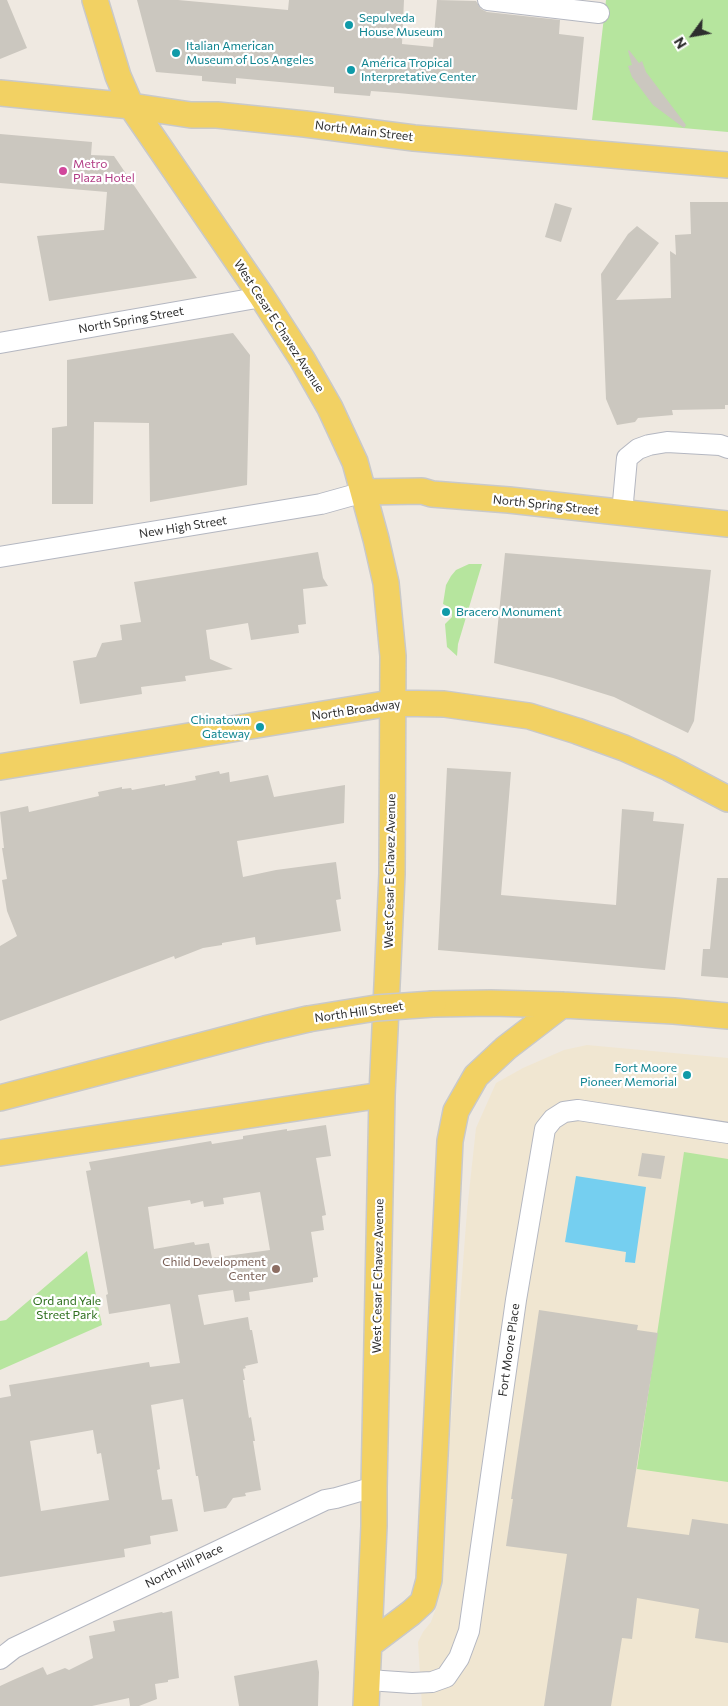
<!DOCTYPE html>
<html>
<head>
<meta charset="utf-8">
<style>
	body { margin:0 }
	#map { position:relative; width:728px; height:1706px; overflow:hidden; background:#efe9e1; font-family:Commissioner,sans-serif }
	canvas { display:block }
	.north { position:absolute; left:668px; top:10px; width:50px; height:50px; -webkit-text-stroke:4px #fff; paint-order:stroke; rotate:238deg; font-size:14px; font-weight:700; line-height:20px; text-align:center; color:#2e2e2e }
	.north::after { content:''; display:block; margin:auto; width:18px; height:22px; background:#2e2e2e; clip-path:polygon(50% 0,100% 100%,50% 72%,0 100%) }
</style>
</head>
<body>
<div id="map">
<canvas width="728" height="1706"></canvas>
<div class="north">N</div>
</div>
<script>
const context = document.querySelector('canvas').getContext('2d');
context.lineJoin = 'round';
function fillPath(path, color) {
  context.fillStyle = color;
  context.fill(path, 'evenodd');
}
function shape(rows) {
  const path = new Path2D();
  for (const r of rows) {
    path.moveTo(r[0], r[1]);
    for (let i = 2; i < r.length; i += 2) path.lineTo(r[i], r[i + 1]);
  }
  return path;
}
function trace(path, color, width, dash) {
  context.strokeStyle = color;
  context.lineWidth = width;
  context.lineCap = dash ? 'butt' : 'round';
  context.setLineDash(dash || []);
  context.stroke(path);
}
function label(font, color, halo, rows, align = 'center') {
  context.font = font + ' Commissioner,sans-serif';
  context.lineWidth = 4.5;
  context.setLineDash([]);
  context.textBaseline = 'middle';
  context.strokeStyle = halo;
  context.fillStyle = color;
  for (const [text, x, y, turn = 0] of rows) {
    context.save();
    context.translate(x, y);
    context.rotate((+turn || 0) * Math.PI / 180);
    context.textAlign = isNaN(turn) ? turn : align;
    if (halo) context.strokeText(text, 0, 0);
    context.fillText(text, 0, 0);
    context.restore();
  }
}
const education = shape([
	[587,1045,728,1058,728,1706,422,1706,418,1642,423,1632,431,1622,437,1605,467,1211,476,1128,496,1083,523,1068,564,1050]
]);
const green = shape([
	[606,0,728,0,728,132,592,120],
	[469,564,482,564,458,644,457,656,447,647,445,624,452,617,452,612,449,607,443,604,446,585,451,576,456,570],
	[684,1152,728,1159,728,1482,637,1469],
	[87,1251,102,1325,0,1370,0,1321,6,1320]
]);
const water = shape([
	[576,1176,646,1187,635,1263,625,1262,626,1252,565,1242]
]);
const building = shape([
	[0,0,7,0,27,48,0,59],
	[137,0,178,0,288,10,289,0,404,0,402,44,433,47,437,0,476,1,481,9,487,12,560,20,559,34,584,37,577,110,398,93,371,91,370,96,334,93,334,87,236,78,236,84,202,81,202,76,156,72],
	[629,50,639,63,642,61,646,72,686,125,684,128,653,105,632,77,628,66,632,65,628,51],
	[0,134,92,142,91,155,114,156,197,278,49,301,37,236,104,230,107,192,0,183],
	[690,202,728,202,728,405,725,405,725,409,672,410,673,415,638,418,635,422,617,425,606,399,601,274,628,234,637,226,659,243,616,300,671,298,670,251,676,255,675,235,691,234],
	[555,203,572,208,561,242,545,237],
	[233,333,250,355,247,485,150,502,149,423,94,422,93,504,52,504,52,428,67,426,67,360],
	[318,552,323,578,328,586,303,589,306,624,298,625,299,633,251,640,248,623,206,630,210,659,233,669,185,676,186,681,141,687,142,694,80,704,73,661,96,657,102,643,122,640,120,625,141,622,134,582],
	[505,553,711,570,694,721,688,733,614,697,553,678,494,663],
	[447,768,511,772,501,895,616,905,622,809,654,812,653,821,684,824,665,970,438,950],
	[219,771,220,774,229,772,230,782,268,775,274,797,345,785,344,823,237,841,243,877,276,870,336,862,341,899,336,900,341,931,256,945,255,937,222,943,222,945,203,948,175,959,174,956,0,1021,0,946,17,936,7,911,2,880,7,879,2,848,4,848,0,812,28,806,29,812,99,796,98,792,122,787,122,789,131,788,132,790,165,784,165,786,196,780,195,776],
	[717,878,728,878,728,978,701,976,703,949,710,949],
	[326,1125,331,1156,316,1158,326,1215,322,1216,324,1230,311,1232,318,1277,313,1278,313,1282,249,1292,250,1300,235,1302,233,1290,198,1295,204,1325,248,1317,250,1330,252,1330,258,1363,245,1366,246,1368,243,1369,245,1380,243,1380,249,1418,251,1417,255,1441,253,1441,261,1490,245,1493,246,1496,233,1498,226,1508,204,1512,198,1476,196,1476,183,1399,151,1405,160,1469,157,1470,162,1500,172,1499,178,1531,150,1536,151,1544,124,1549,125,1557,0,1577,0,1398,11,1396,9,1385,149,1362,150,1367,180,1363,170,1304,109,1314,106,1295,108,1294,86,1171,91,1170,89,1162,211,1141,212,1144,243,1139,243,1136,287,1129,287,1131],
	[260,1192,270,1250,212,1258,209,1243,195,1245,194,1242,154,1249,148,1207,190,1200,191,1204,203,1201,204,1207,224,1204,223,1198],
	[93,1430,97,1454,101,1453,109,1500,41,1511,30,1441],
	[642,1153,665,1156,661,1179,638,1176],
	[539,1310,638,1325,637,1330,658,1333,627,1527,689,1535,692,1519,728,1524,728,1643,695,1638,699,1609,637,1598,632,1639,622,1638,611,1706,544,1706,567,1554,506,1546,513,1499,511,1499],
	[172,1611,179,1678,168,1680,168,1682,155,1684,157,1699,139,1706,130,1706,129,1698,92,1706,0,1706,0,1686,13,1680,43,1667,47,1675,65,1668,69,1670,93,1658,89,1636,115,1631,113,1621,162,1612,163,1613],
	[317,1660,319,1672,318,1706,239,1706,234,1676]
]);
const minor = shape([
	[488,0,599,13],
	[0,343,262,297],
	[622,513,627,458,638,449,649,445,667,442,720,445,728,448],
	[0,557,321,504,364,492],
	[0,1659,14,1648,325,1500,336,1498,374,1487],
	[368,1680,412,1683,432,1682,446,1677,459,1658,469,1631,516,1300,545,1129,553,1119,564,1112,578,1110,728,1133]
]);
const major = shape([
	[95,0,118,76,131,106,262,297,302,359,330,408,355,462,376,539,386,583,393,656,392,874,382,1095,374,1487,374,1526,366,1706],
	[0,93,131,106,191,115,217,115,305,124,414,138,728,165],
	[364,492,422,491,432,494,509,500,728,524],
	[0,767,391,703,444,704,529,716,577,731,624,748,669,768,728,799],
	[433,1004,491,1003,562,1005,674,1011,728,1016],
	[0,1098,265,1029,308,1019],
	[0,1153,382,1095],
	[370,1644,411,1613,423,1602,429,1580,450,1141,456,1111,476,1076,506,1048,562,1005]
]);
const majorBridge = shape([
	[308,1019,376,1008,433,1004]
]);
const markers = [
	[349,25,5,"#0f9aa8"],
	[176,53,5,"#0f9aa8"],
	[351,70,5,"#0f9aa8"],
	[63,171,5,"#d1479c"],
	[446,612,5,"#0f9aa8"],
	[260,727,5,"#0f9aa8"],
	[687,1075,5,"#0f9aa8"],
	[276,1269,5,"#8d6e63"]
];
const cultureNames = [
	["Sepulveda",359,18],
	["House Museum",359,32],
	["Italian American",186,46],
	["Museum of Los Angeles",186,60],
	["América Tropical",361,63],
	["Interpretative Center",361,77],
	["Bracero Monument",456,612],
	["Chinatown",250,720,"right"],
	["Gateway",250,734,"right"],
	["Fort Moore",677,1068,"right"],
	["Pioneer Memorial",677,1082,"right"]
];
const streetNames = [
	["North Main Street",364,131,7],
	["North Spring Street",131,320,-10],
	["West Cesar E Chavez Avenue",279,326,57],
	["North Spring Street",546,505,6],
	["New High Street",183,527,-9],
	["North Broadway",356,710,-8],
	["West Cesar E Chavez Avenue",390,871,-89],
	["North Hill Street",359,1012,-8],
	["West Cesar E Chavez Avenue",378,1276,-89],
	["Fort Moore Place",509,1350,-82],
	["North Hill Place",184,1566,-26]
];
const hotelNames = [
	["Metro",73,164],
	["Plaza Hotel",73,178]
];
const educationNames = [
	["Child Development",266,1262],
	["Center",266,1276]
];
const parkNames = [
	["Ord and Yale",67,1301],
	["Street Park",67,1315]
];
fillPath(education, '#f0e6d1');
fillPath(green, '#b6e59e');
fillPath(water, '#75cff0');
fillPath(building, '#cbc7bf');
trace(minor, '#b4b7c1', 22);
trace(major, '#c9c9c9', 28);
trace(minor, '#fff', 20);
trace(major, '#f2d163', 25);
trace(majorBridge, '#c9c9c9', 28, []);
trace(majorBridge, '#f2d163', 25);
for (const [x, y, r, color] of markers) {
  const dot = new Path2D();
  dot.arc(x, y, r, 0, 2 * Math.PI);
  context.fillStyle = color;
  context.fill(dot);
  trace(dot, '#fff', 2);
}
label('12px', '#0d838f', '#fff', cultureNames, 'left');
label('12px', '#2e2e2e', '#fff', streetNames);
label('12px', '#b23c85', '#fff', hotelNames, 'left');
label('12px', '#785e54', '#fff', educationNames, 'right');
label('12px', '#2c6e1b', '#fff', parkNames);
</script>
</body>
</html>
